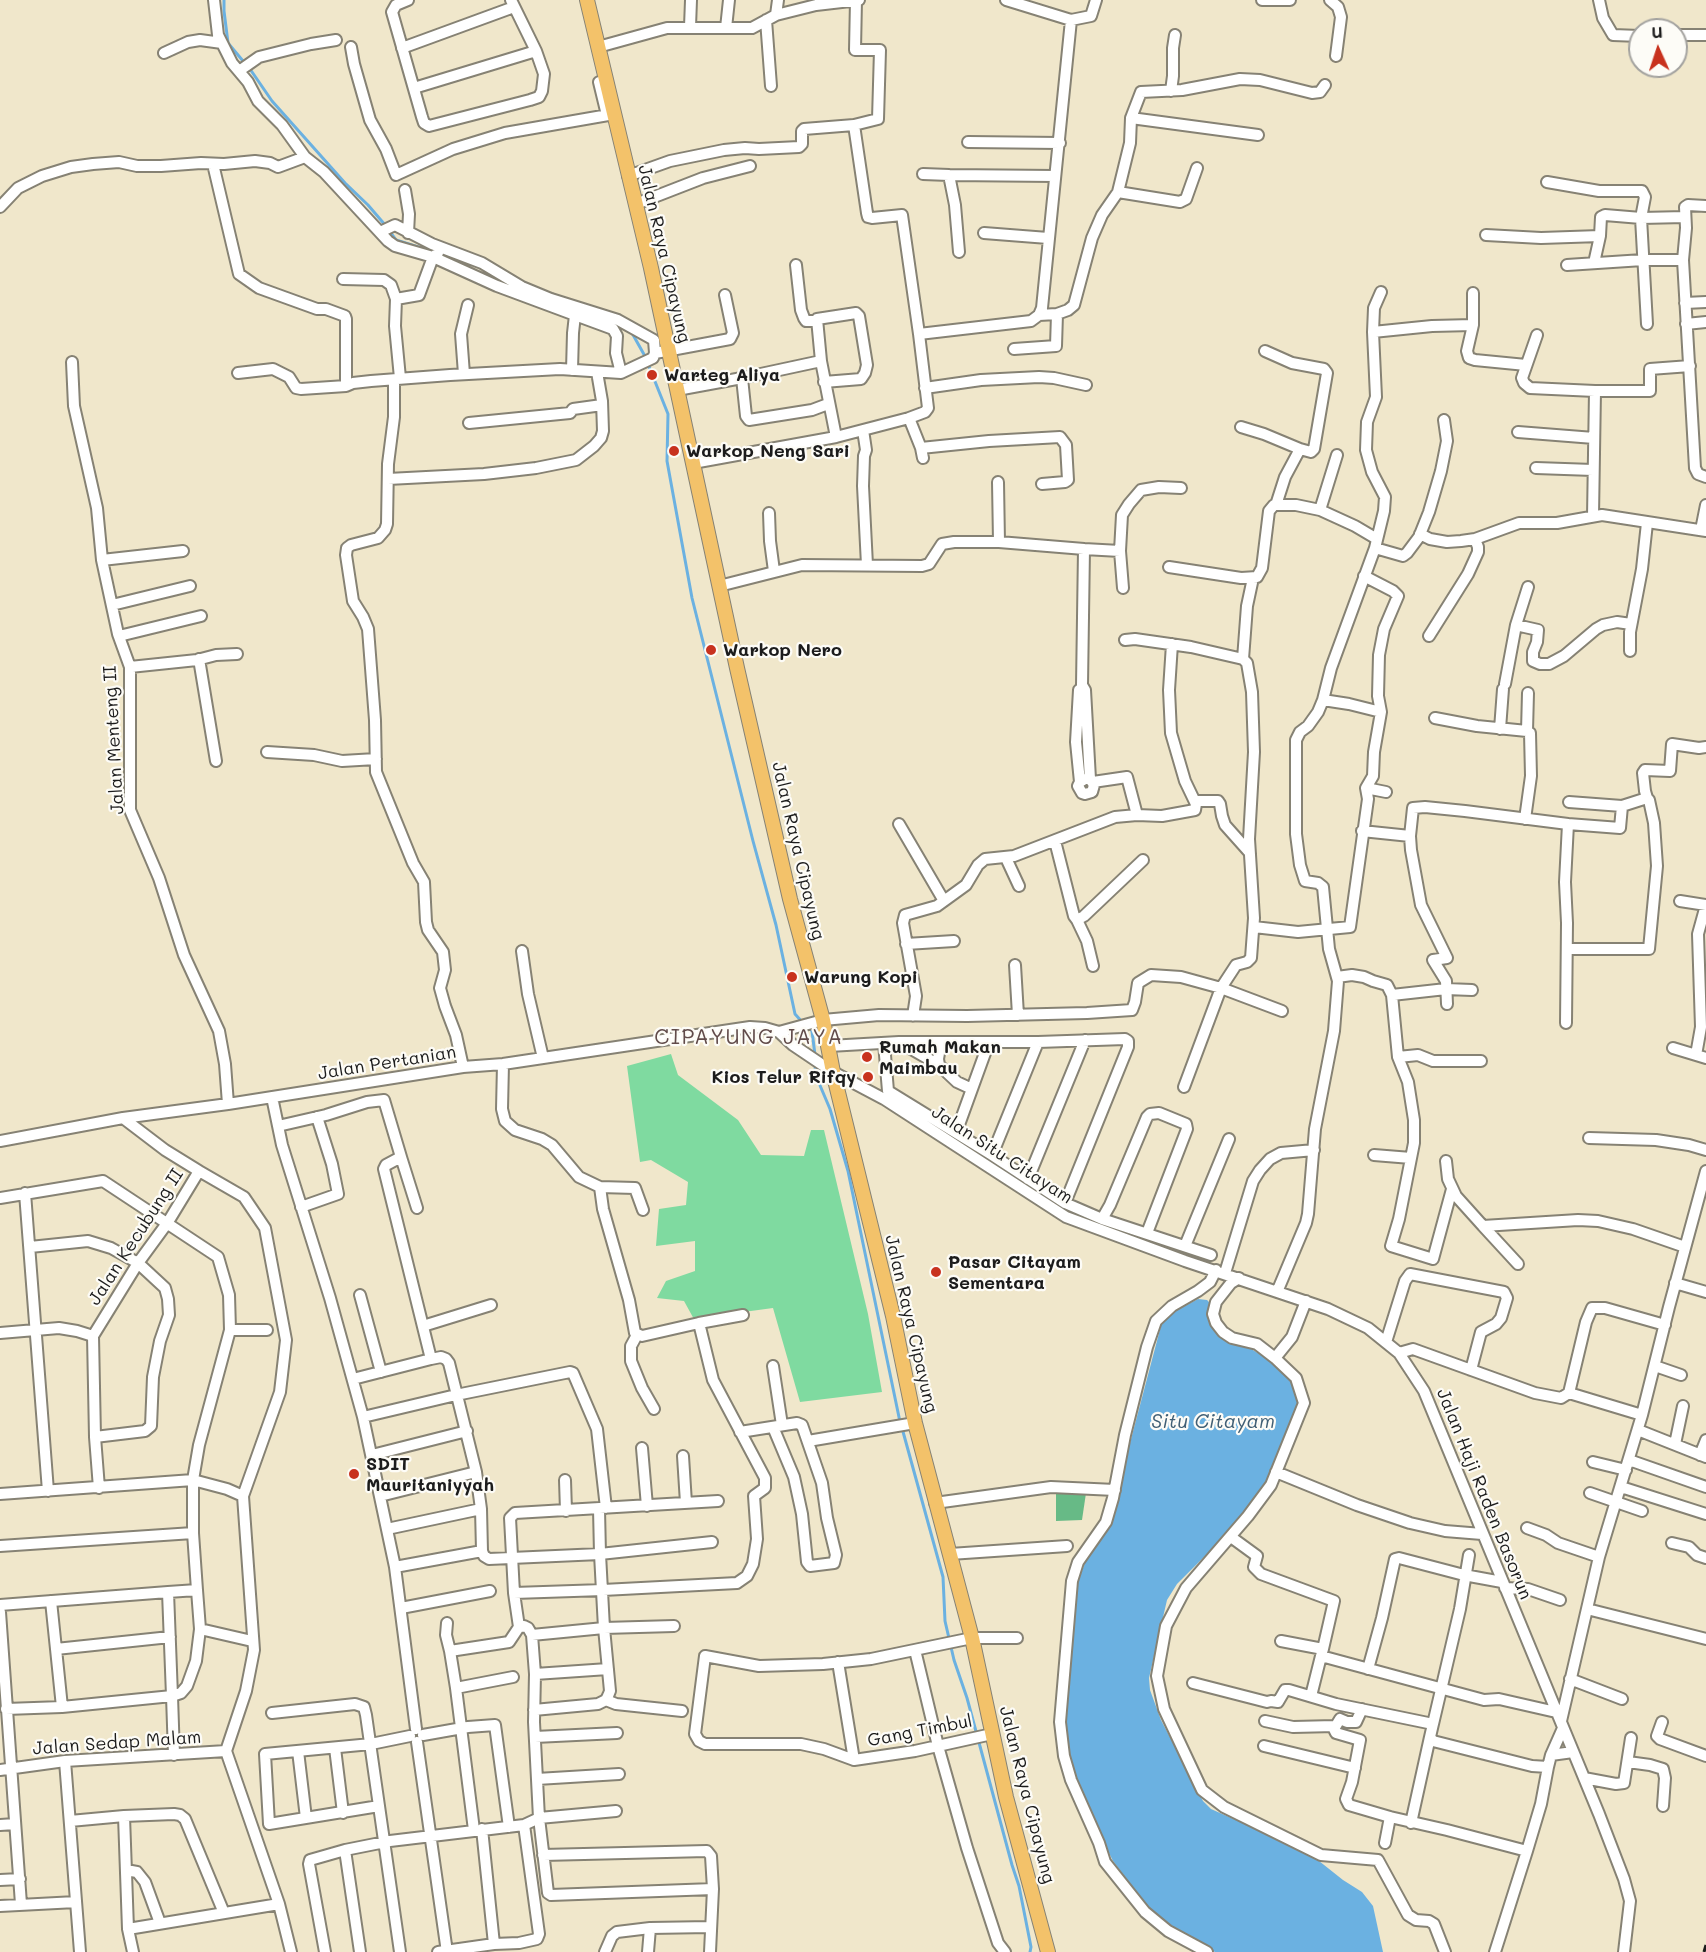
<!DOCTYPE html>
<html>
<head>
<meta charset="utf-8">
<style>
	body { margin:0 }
	#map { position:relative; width:1706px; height:1952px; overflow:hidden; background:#f0e7cb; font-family:Mali,sans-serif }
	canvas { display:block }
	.north { position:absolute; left:1628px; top:18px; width:60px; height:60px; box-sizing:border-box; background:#fdfcf7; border:2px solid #a3a29f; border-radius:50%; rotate:357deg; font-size:16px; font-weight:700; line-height:24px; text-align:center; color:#1c1c1c }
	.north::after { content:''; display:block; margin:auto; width:21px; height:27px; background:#c8321e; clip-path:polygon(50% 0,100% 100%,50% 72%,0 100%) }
</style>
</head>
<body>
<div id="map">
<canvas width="1706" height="1952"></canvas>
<div class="north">U</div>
</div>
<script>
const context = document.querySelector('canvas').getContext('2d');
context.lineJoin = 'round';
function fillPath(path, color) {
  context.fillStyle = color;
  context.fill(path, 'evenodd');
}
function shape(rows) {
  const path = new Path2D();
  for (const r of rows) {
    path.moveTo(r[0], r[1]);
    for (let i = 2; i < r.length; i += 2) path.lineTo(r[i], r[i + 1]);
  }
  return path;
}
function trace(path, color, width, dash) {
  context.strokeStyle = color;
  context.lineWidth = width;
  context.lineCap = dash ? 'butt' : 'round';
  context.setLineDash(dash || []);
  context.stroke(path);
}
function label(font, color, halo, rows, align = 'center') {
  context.font = font + ' Mali,sans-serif';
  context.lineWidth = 4.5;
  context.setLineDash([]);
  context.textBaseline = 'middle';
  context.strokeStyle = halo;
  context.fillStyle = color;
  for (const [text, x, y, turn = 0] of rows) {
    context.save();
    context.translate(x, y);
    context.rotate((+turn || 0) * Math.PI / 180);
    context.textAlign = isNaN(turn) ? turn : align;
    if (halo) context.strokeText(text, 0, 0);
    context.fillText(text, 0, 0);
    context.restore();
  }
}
const green = shape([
	[671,1054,678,1075,738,1120,761,1155,804,1156,811,1130,824,1130,868,1314,882,1392,800,1402,773,1308,714,1316,695,1321,684,1301,657,1298,666,1281,695,1271,695,1241,656,1246,659,1209,686,1205,688,1182,651,1160,640,1162,627,1066]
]);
const forest = shape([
	[1056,1492,1086,1493,1082,1520,1056,1521]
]);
const water = shape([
	[1198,1299,1207,1300,1210,1303,1215,1326,1275,1364,1290,1377,1296,1386,1300,1400,1272,1476,1247,1510,1216,1545,1177,1584,1167,1600,1149,1678,1150,1690,1161,1720,1203,1801,1211,1809,1283,1841,1314,1857,1343,1880,1362,1892,1373,1906,1383,1952,1215,1952,1158,1920,1148,1908,1113,1861,1093,1821,1077,1782,1070,1755,1065,1723,1070,1645,1075,1590,1086,1560,1107,1530,1162,1322,1168,1315]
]);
const stream = shape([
	[224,0,224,11,228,43,243,61],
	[250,69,272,101,345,183,368,205,386,226],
	[390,232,396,240,434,252],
	[632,333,646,358],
	[648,364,668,414,667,461,692,598,753,841,776,925,795,1014,803,1023],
	[808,1027,812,1031,815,1055],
	[815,1065,816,1076,830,1109,848,1171,900,1422],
	[902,1428,943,1577,945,1621,954,1660,967,1698,1012,1865,1019,1886,1031,1947,1030,1952]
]);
const minor = shape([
	[214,0,218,35,232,63,248,82,258,101,282,125,305,157,324,172,388,241,395,246,433,257,497,286,575,315,573,333,572,370],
	[408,0,396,5,392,12,422,117,424,123,429,126,530,100,539,97,542,91,544,74,536,51,511,0],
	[856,0,855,50,880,50,878,119,854,125,867,213,868,217,872,218,902,215,919,334],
	[1006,0,1071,20,1091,16,1096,0],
	[1262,0,1290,0],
	[1330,0,1338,7,1341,17,1336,56],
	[1599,0,1603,18,1613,35,1640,36],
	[776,15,778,0],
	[766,20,771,86],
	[690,27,691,0],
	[726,28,729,0],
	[1676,35,1706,35],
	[351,47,354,64,370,120,386,149,396,175,453,149,505,133,614,114],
	[598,47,667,28,752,28,776,15,816,5,859,0],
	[402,48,514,7],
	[164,53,188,42,200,40,222,43],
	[239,71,259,57,311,44,336,40],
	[599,82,607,115],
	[414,88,536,51],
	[1171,91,1173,76,1173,48,1175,35],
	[1131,118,1258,135],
	[968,142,1060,143],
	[213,164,239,274,259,288,317,309,326,309,345,316,346,319,346,386],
	[923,174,949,175],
	[628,176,670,161,724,150,745,148,759,149,799,147,802,144,802,131,804,129,854,125],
	[1547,182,1599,191,1642,191,1645,197,1641,218,1685,217],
	[405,190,409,214,408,233],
	[1118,192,1180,202,1186,199,1197,168],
	[636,204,703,178,750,166],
	[0,207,18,188,42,176,71,167,93,164,119,162,137,166,161,166,201,163,224,164,255,161,270,163,278,167,305,157],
	[380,232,395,225,432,244,482,263,522,287,551,299,618,320,654,340,655,353],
	[984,233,1048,238],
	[1486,235,1541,238,1600,236],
	[959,252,955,205,949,175,1055,176],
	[1683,260,1686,228,1685,207,1688,205,1706,206],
	[1594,263,1600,236,1601,217,1605,215,1641,218,1647,324],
	[796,265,801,310,804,318,806,321,816,321],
	[1567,265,1643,260,1683,260,1695,468,1698,474,1706,477],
	[343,279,384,280,391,285,396,299],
	[1685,303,1706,302],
	[575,315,613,329,617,336,616,353,621,373],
	[1039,315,1057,314,1068,310,1074,305,1092,238,1102,215,1118,192,1130,143,1131,118,1141,92,1182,90,1240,79,1260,80,1312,93,1320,92,1325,85],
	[1686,324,1706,322],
	[1473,325,1467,351,1469,358,1475,360,1526,365],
	[1373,332,1374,308,1381,292],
	[1537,335,1522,378,1524,383,1530,388,1595,391],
	[1014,349,1056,346,1057,314],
	[1265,351,1292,363,1324,369,1327,373,1314,449,1311,452,1300,449],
	[821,361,817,319,856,313,859,316,867,365,865,373,861,379,824,382],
	[72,362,74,406,97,508,102,560,118,634,130,667,130,810,159,878,184,955,219,1031,225,1064,228,1104],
	[238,373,273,369,289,377,296,388,301,389,346,386,353,383,371,381,450,375,560,369,621,373,653,358,655,353,730,339,733,333,725,295],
	[464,374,461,334,468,305],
	[400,378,395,326,396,299,419,295,433,257,438,253],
	[742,378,746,416,749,420,812,410,828,404],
	[394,380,394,417,388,464,387,524,385,530,378,538,351,545,347,548,346,555,353,601,363,617,368,629,375,720,376,772,413,863,424,882,426,922,428,930,443,952,445,970,440,988,445,1006,456,1035,463,1067],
	[925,388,981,380,1039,377,1054,378,1086,385],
	[677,390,742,378,821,361,836,437],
	[909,418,921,448,923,458],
	[469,423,570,413,573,409,602,405],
	[1241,427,1264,434,1300,449,1285,477,1276,505],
	[863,430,866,450,864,456,863,486,867,565],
	[1518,432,1594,438],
	[921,448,989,441,1060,437,1066,445,1068,480,1065,482,1042,484],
	[693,463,836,437,909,418,925,412,928,408,919,334,1031,321,1039,315,1042,308,1071,20],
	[1536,468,1593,470],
	[388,479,484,474,536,468,576,460,594,446,601,438,603,431,602,401,597,372],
	[998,482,999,542],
	[1320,510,1337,455],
	[769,513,770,541,774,571],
	[1593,516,1595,391,1650,391,1650,369,1690,366],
	[1701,530,1706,505],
	[1420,534,1430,539,1447,542,1461,541,1475,539,1519,523,1557,523,1602,515,1706,531],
	[1375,548,1403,556,1407,553,1419,537,1429,512,1441,471,1447,441,1444,420],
	[1084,549,1120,551,1122,515,1129,504,1141,490,1159,487,1181,488],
	[1120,551,1123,588],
	[102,560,183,551],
	[1169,567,1241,578,1257,577,1262,568,1269,511,1274,505,1296,505,1320,510,1355,526,1377,539],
	[1364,576,1393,591,1398,596,1384,629,1379,655,1378,696,1381,712,1374,752,1373,776,1366,788,1386,792],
	[719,586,802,565,922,566,929,564,942,544,954,542,999,542,1084,549,1082,685,1085,690,1090,779],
	[112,605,190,586],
	[1516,625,1538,630,1537,642,1533,652,1533,661,1540,664,1549,664,1564,656,1596,629,1603,625,1617,622,1631,624],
	[119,636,201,616],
	[1429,636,1468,574,1478,552,1478,547,1475,539],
	[1630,651,1630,632,1642,569,1647,523],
	[199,659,216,761],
	[1243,659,1247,606,1253,578],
	[130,667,197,660,216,655,237,654],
	[1505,684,1516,625,1528,587],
	[1079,690,1076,742,1080,782,1078,786,1082,793,1085,794,1092,792,1094,785,1090,779,1085,779,1080,782],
	[1323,700,1349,704,1381,712],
	[1435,718,1477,726,1527,731,1530,733,1531,776,1525,819],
	[1500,729,1503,689],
	[1527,731,1528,693],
	[267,752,314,755,342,761,376,759],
	[1093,782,1127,777,1137,815],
	[1195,801,1218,801,1220,804,1222,816,1225,825,1250,853],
	[1569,802,1622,806,1647,798],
	[899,824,944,901],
	[1568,824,1620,828,1622,806],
	[1362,831,1410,836],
	[1055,841,1074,916,1077,920,1084,916,1143,860],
	[1006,858,1019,886],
	[1680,901,1706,905],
	[1077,920,1087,941,1093,966],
	[1254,927,1298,932,1350,927,1368,799,1366,788],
	[906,944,954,941],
	[1567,949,1649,949,1657,866,1654,823,1649,800,1647,798,1645,791,1643,773,1645,770,1670,771,1672,744,1699,748,1706,747],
	[522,951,528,994,543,1058],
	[1015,965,1018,1015],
	[1337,977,1352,975,1364,977,1373,981,1387,985,1392,995,1398,1057,1408,1082,1414,1120,1414,1143,1399,1219,1391,1246,1433,1259,1452,1189],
	[1392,995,1446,989,1472,990],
	[1447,1004,1446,981,1433,960,1447,958,1421,905,1411,850,1410,836,1413,808,1425,807,1465,811,1568,824,1565,882,1567,923,1566,1023],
	[913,1016,916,996,903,923,905,915,937,906,966,885,978,865,985,859,1014,856,1115,817,1137,815,1162,816,1195,810,1196,804,1185,781,1171,733,1169,690,1172,644],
	[779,1032,823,1020,879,1015,967,1016,1087,1013,1132,1010,1135,1002,1138,983,1151,975,1181,977,1221,988,1236,965,1247,962,1251,958,1254,918,1249,839,1254,752,1252,692,1247,663,1243,659,1191,647,1135,639,1125,640],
	[899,1042,939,1065],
	[941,1042,938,1059,939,1065,957,1082,972,1089],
	[884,1043,888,1091,992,1155,1065,1203,1102,1219,1211,1255],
	[829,1046,899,1042,1038,1042,1125,1039,1128,1041,1128,1047,1065,1203],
	[1673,1048,1706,1058],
	[1696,1055,1701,1027,1698,934,1706,905],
	[1398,1057,1418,1055,1433,1061,1481,1061],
	[503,1064,502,1109,505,1121,515,1130,542,1139,552,1145,579,1177,600,1187,603,1209,629,1300,635,1333,642,1336,699,1323,713,1380,765,1478,765,1488,754,1496,757,1539,753,1564,747,1576,737,1583,603,1590,514,1593],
	[1184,1087,1221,988,1282,1011],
	[272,1097,282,1145,330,1298,363,1417,395,1567,416,1729],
	[123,1118,165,1150,199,1171],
	[278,1126,326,1115,367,1102,384,1100,401,1157,386,1165,384,1169,431,1359],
	[956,1133,989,1042],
	[1589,1138,1656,1140,1689,1145,1706,1150],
	[0,1141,123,1118,228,1104,463,1067,503,1064,750,1027,765,1028,779,1032,793,1045,833,1072,884,1099,1066,1217,1185,1261,1328,1309,1368,1328,1399,1353,1424,1391,1599,1814,1624,1879,1630,1901,1624,1952],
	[992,1155,1038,1042],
	[1374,1155,1411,1158],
	[401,1157,417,1208],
	[1446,1161,1448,1179,1456,1196,1483,1226,1578,1220,1598,1221,1633,1229,1685,1247],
	[1028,1179,1085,1040],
	[600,1187,635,1188,643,1210],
	[25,1193,48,1491],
	[0,1198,103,1181,218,1257,229,1295,230,1330,199,1445,193,1480,193,1533,197,1590,168,1592],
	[301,1207,338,1194,332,1164,317,1117],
	[1102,1219,1110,1205,1147,1117,1150,1114,1159,1113,1186,1124,1187,1129,1147,1233],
	[1483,1226,1518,1264],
	[1185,1246,1229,1139],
	[30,1247,88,1241,111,1248,138,1263,165,1288,168,1299,169,1315,160,1341,153,1377,151,1426,145,1431,95,1437],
	[1225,1273,1253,1181,1260,1170,1270,1159,1281,1153,1314,1150],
	[1239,1278,1231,1283,1216,1302,1213,1314,1216,1323,1223,1332,1232,1338,1257,1344,1275,1358,1296,1378,1304,1403,1271,1485,1248,1516,1186,1588,1166,1626,1157,1676,1164,1709,1202,1790,1224,1807,1321,1855,1378,1860,1408,1915,1416,1920,1429,1921,1434,1924,1445,1952],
	[1675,1283,1706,1292],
	[1277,1292,1306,1223,1308,1214,1315,1129,1334,1031,1338,981,1329,949,1323,887,1318,883,1305,881,1300,865,1296,834,1296,740,1300,732,1308,726,1318,712,1323,700,1331,668,1375,548,1384,511,1385,497,1372,472,1366,450,1367,422,1376,397,1373,332,1432,326,1473,325,1473,293],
	[360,1295,381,1372],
	[699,1323,743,1315],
	[423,1326,491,1305],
	[230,1330,267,1330],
	[0,1333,59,1328,77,1331,93,1336],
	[637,1335,631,1346,631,1361,642,1388,654,1409],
	[1386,1342,1405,1281,1410,1274,1504,1292,1507,1298,1501,1318,1496,1324,1481,1332,1471,1370],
	[1399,1353,1413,1349,1535,1393,1561,1398,1569,1393,1586,1322,1592,1308,1605,1308,1665,1325],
	[1275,1358,1292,1337,1306,1301],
	[773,1366,782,1425],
	[1655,1366,1681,1375],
	[353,1379,431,1359,441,1357,446,1359,449,1363,476,1472,481,1509,482,1551,484,1556,489,1559,600,1554,599,1509],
	[1569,1393,1642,1415],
	[363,1417,456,1395,570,1372,573,1373,597,1429,606,1508],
	[1638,1430,1706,1457],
	[740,1432,797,1423,802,1425,822,1483,827,1518,836,1555,834,1563,810,1566,807,1562,802,1514,794,1477,773,1427],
	[808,1441,915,1423],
	[1675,1444,1683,1406],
	[642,1448,647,1506],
	[372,1455,467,1431],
	[1700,1455,1706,1440],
	[683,1456,686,1503],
	[1629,1460,1706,1487],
	[1593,1462,1626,1470],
	[1276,1472,1357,1505,1410,1523,1445,1531,1482,1534],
	[565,1480,566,1511],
	[1621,1487,1706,1514],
	[99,1488,95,1437,93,1336,138,1263,168,1222,199,1171,244,1197,265,1228,286,1340,280,1392,243,1496,254,1650,246,1691,226,1751,279,1904],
	[1590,1493,1642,1511],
	[0,1494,193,1480,227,1489,243,1496],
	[380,1496,476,1472],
	[935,1503,1051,1487,1115,1490],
	[1527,1528,1546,1535,1558,1543,1599,1557],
	[387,1529,481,1509],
	[1231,1537,1257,1556,1254,1567,1261,1574,1334,1601,1323,1649],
	[1672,1543,1689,1547,1697,1555,1706,1558],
	[0,1546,193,1533],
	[950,1554,1067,1546],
	[395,1567,482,1551],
	[1505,1588,1528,1589,1560,1600],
	[197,1590,200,1629,252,1641],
	[51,1601,56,1649,170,1637],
	[0,1605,168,1592,172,1696,181,1693,187,1686,196,1661,200,1629],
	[401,1608,490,1591],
	[1587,1609,1706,1639],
	[0,1612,21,1904],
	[447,1623,446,1635,450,1651],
	[519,1627,524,1626,528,1628,532,1635,535,1674,534,1722,539,1818,548,1893,551,1895,713,1889],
	[532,1635,604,1628,674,1626],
	[1281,1641,1323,1649,1321,1656,1484,1700,1499,1699,1556,1712],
	[56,1649,62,1707],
	[915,1650,938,1746,967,1848,998,1943,1005,1952],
	[838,1662,854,1760],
	[1368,1669,1382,1618,1395,1559,1399,1558,1464,1575,1502,1582],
	[535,1674,608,1669],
	[1570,1679,1622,1699],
	[1193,1683,1267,1702,1271,1701,1278,1702,1285,1690,1289,1690,1336,1704,1433,1724,1460,1609,1469,1555],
	[456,1688,513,1677],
	[1311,1696,1321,1656],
	[606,1700,616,1704,682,1711],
	[6,1709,62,1707,172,1696,174,1755],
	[1362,1709,1356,1722,1347,1722,1340,1719,1334,1729,1336,1733,1360,1740,1352,1782,1346,1799,1349,1805,1390,1817,1447,1830,1527,1851],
	[534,1710,598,1704,606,1700,608,1696,610,1691,604,1628,600,1554,712,1542],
	[272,1713,355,1704,364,1707,366,1715,379,1806],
	[1265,1721,1293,1727,1335,1726],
	[1561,1721,1599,1557,1642,1415,1669,1307,1706,1171],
	[1662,1722,1657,1736,1660,1739,1706,1756],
	[1433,1724,1430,1737,1433,1741,1532,1766,1548,1767,1551,1755,1573,1752],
	[992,1734,915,1751,854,1760,824,1749,801,1744,705,1744,699,1741,695,1734,705,1656,759,1666,823,1664,871,1659,972,1638,1017,1638],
	[423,1735,468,1727,495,1725,509,1827],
	[535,1737,617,1733],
	[417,1742,447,1952],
	[1264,1746,1355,1768],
	[335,1748,343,1813],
	[298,1751,306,1818],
	[1551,1755,1563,1728],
	[65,1761,80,1952],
	[1628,1762,1650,1765,1663,1769,1665,1778,1663,1806],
	[0,1770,65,1761,226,1751],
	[1584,1778,1616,1784,1624,1783,1631,1738],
	[537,1779,619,1774],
	[124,1816,128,1929,133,1952],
	[70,1821,124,1816,174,1814,180,1815,185,1819,224,1913],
	[1411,1823,1430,1737],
	[0,1825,15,1824],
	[482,1829,494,1944],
	[474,1830,456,1688,450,1651,509,1642,519,1627,514,1593,510,1518,515,1513,718,1501],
	[1385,1843,1390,1817],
	[345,1850,360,1952],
	[543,1855,707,1851,711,1856,713,1889,710,1952],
	[126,1870,137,1872,145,1882,160,1923],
	[0,1880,20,1879],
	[0,1906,76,1902],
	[128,1929,279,1904,291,1952],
	[325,1952,309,1864,310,1860,345,1850,390,1841,524,1825,539,1818,616,1811],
	[400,1952,379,1806,269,1824,265,1754,371,1744,410,1736],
	[438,1952,494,1944,519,1943,537,1939,539,1934,524,1825],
	[605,1952,612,1936,617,1932,650,1928],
	[648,1952,650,1928,710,1927],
	[1207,1952,1168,1931,1145,1912,1105,1862,1099,1843,1071,1780,1064,1756,1060,1722,1072,1581,1078,1562,1106,1522,1113,1498,1125,1435,1147,1347,1156,1321,1172,1306,1198,1291,1210,1282,1216,1270],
	[1495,1952,1527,1851,1541,1804,1548,1767]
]);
const major = shape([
	[587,0,651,268,737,668,790,899,823,1020,833,1072,893,1316,915,1423,972,1638,1006,1797,1048,1952]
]);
const rail = shape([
	[1704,1952,1706,1945]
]);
const markers = [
	[652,375,6,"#c8321e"],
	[674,451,6,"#c8321e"],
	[711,650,6,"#c8321e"],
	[792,977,6,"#c8321e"],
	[867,1057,6,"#c8321e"],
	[868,1077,6,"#c8321e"],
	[936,1272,6,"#c8321e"],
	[354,1474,6,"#c8321e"]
];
const streetNames = [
	["Jalan Raya Cipayung",664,254,77],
	["Jalan Menteng II",114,740,-93],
	["Jalan Raya Cipayung",798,851,77],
	["Jalan Pertanian",387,1063,-9],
	["Jalan Situ Citayam",1002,1155,33],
	["Jalan Kecubung II",136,1237,-57],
	["Jalan Raya Cipayung",911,1324,77],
	["Jalan Haji Raden Basorun",1484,1494,68],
	["Gang Timbul",920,1731,-11],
	["Jalan Sedap Malam",117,1743,-4],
	["Jalan Raya Cipayung",1027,1795,76]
];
const poiNames = [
	["Warteg Aliya",664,375],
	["Warkop Neng Sari",686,451],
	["Warkop Nero",723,650],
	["Warung Kopi",804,977],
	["Rumah Makan",879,1047],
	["Maimbau",879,1068],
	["Kios Telur Rifqy",856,1077,"right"],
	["Pasar Citayam",948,1262],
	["Sementara",948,1283],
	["SDIT",366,1464],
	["Mauritaniyyah",366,1485]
];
const waterNames = [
	["Situ Citayam",1213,1422]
];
const quarterNames = [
	["CIPAYUNG JAYA",749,1038]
];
fillPath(green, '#7fdaa0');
fillPath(forest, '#67ba86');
fillPath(water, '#6bb1e1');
trace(stream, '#6bb1e1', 3);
trace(minor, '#868274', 14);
trace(major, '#868274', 16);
trace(minor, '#fff', 10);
trace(major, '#f3c26a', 14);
trace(rail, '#1c1c1c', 3, [9, 4.5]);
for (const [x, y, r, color] of markers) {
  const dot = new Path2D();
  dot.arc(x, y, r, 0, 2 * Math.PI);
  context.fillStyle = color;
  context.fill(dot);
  trace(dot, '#fdfcf7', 2);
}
label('18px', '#1c1c1c', '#fdfcf7', streetNames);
label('bold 18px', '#1c1c1c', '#fdfcf7', poiNames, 'left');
label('italic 20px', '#405f75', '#fdfcf7', waterNames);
context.letterSpacing = '1.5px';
label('21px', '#614b4a', '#fdfcf7', quarterNames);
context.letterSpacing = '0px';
</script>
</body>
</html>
